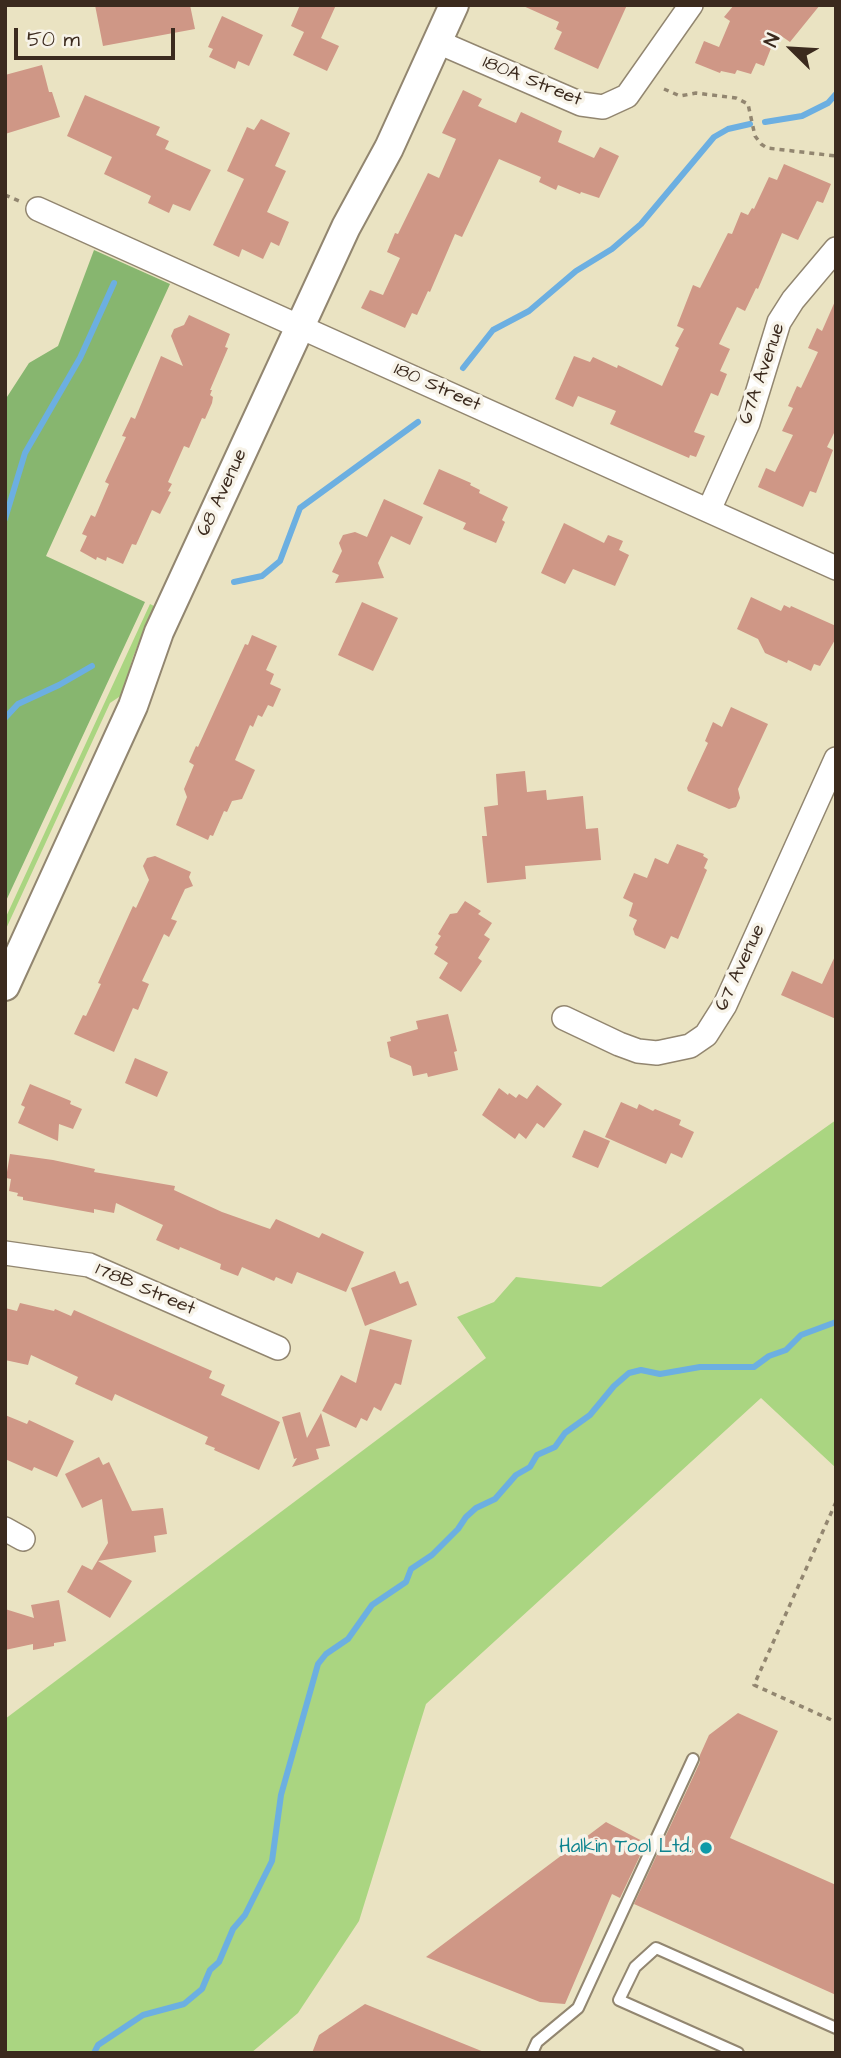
<!DOCTYPE html>
<html>
<head>
<meta charset="utf-8">
<style>
	body { margin:0 }
	#map { position:relative; width:841px; height:2058px; overflow:hidden; background:#eae3c2; font-family:"Architects Daughter",sans-serif }
	canvas { display:block }
	.frame { position:absolute; inset:0; border:7px solid #3b2a1e; pointer-events:none }
	.north { position:absolute; left:757px; top:14px; width:70px; height:70px; -webkit-text-stroke:5px #f7f3e8; paint-order:stroke; rotate:294deg; font-size:19px; font-weight:700; line-height:28px; text-align:center; color:#3b2a1e }
	.north::after { content:''; display:block; margin:auto; width:24px; height:32px; background:#3b2a1e; clip-path:polygon(50% 0,100% 100%,50% 72%,0 100%) }
	.scale { position:absolute; left:14px; top:28px; width:161px; height:32px; box-sizing:border-box; border:4px solid #3b2a1e; border-top:0; padding-left:9px; font-size:21px; line-height:24px; white-space:nowrap; color:#3b2a1e; -webkit-text-stroke:5px #f7f3e8; paint-order:stroke }
</style>
</head>
<body>
<div id="map">
<canvas width="841" height="2058"></canvas>
<div class="frame"></div>
<div class="north">N</div>
<div class="scale">50 m</div>
</div>
<script>
const context = document.querySelector('canvas').getContext('2d');
context.lineJoin = 'round';
function fillPath(path, color) {
  context.fillStyle = color;
  context.fill(path, 'evenodd');
}
function shape(rows) {
  const path = new Path2D();
  for (const r of rows) {
    path.moveTo(r[0], r[1]);
    for (let i = 2; i < r.length; i += 2) path.lineTo(r[i], r[i + 1]);
  }
  return path;
}
function trace(path, color, width, dash) {
  context.strokeStyle = color;
  context.lineWidth = width;
  context.lineCap = dash ? 'butt' : 'round';
  context.setLineDash(dash || []);
  context.stroke(path);
}
function label(font, color, halo, rows, align = 'center') {
  context.font = font + ' "Architects Daughter",sans-serif';
  context.lineWidth = 7;
  context.setLineDash([]);
  context.textBaseline = 'middle';
  context.strokeStyle = halo;
  context.fillStyle = color;
  for (const [text, x, y, turn = 0] of rows) {
    context.save();
    context.translate(x, y);
    context.rotate((+turn || 0) * Math.PI / 180);
    context.textAlign = isNaN(turn) ? turn : align;
    if (halo) context.strokeText(text, 0, 0);
    context.fillText(text, 0, 0);
    context.restore();
  }
}
const green = shape([
	[150,604,154,606,133,657,122,695,110,703,5,931,5,919],
	[836,1120,836,1468,761,1398,426,1704,359,1921,298,2013,251,2053,5,2053,5,1719,486,1358,457,1317,494,1302,516,1277,601,1287]
]);
const forest = shape([
	[94,250,170,284,46,556,145,602,5,903,5,400,29,363,58,346]
]);
const stream = shape([
	[765,122,802,116,828,103,836,94],
	[463,368,493,330,529,311,576,271,612,249,641,224,714,137,728,129,750,124],
	[5,519,25,453,80,358,114,283],
	[234,582,262,576,280,561,300,508,418,422],
	[5,718,18,704,59,685,92,666],
	[94,2053,98,2045,143,2015,184,2004,202,1989,210,1970,219,1962,233,1929,245,1915,272,1861,281,1795,318,1664,326,1654,348,1639,372,1605,406,1582,411,1569,432,1555,458,1529,466,1517,476,1508,495,1499,516,1475,530,1467,537,1455,555,1447,565,1433,590,1415,614,1386,629,1373,641,1370,660,1374,700,1367,754,1367,769,1356,786,1350,801,1335,836,1322]
]);
const building = shape([
	[95,5,190,5,195,29,103,46],
	[300,5,336,5,321,38,339,46,327,71,293,55,304,32,291,26],
	[521,5,627,5,598,69,554,49,562,32,556,29,559,22],
	[734,5,820,5,790,42,777,33,764,66,756,63,751,74,737,70,735,74,721,71,720,73,695,63,704,41,719,47,730,21,724,17],
	[222,16,263,35,249,66,238,61,235,69,209,57,213,49,208,47],
	[42,65,49,92,52,92,60,117,5,134,5,75],
	[463,90,482,99,478,106,516,123,521,112,562,131,558,142,594,158,600,147,619,156,599,198,581,192,580,194,558,185,556,190,539,182,541,177,499,159,462,237,455,234,430,292,428,291,417,315,412,313,405,328,361,308,370,290,383,295,400,258,387,252,395,233,398,234,428,173,439,178,456,139,442,133],
	[85,95,160,127,156,135,169,141,165,149,211,170,190,211,173,204,169,213,148,203,151,196,104,174,112,157,67,136],
	[261,119,290,133,275,166,286,171,267,212,289,222,279,246,271,242,263,259,242,249,239,257,213,245,244,179,227,171,247,127,254,130],
	[784,164,831,184,823,203,817,201,798,240,782,233,758,289,756,288,745,311,737,307,719,344,730,349,720,371,727,374,718,396,711,393,694,432,705,436,696,457,690,455,689,458,610,424,616,411,578,396,573,407,555,399,574,356,590,362,593,357,617,368,618,365,662,386,679,348,675,346,684,329,677,326,693,285,700,288,728,233,732,234,741,212,748,215,752,208,754,209,769,177,777,180],
	[836,299,836,429,827,447,833,450,816,493,810,491,803,507,758,487,766,468,775,472,793,435,782,431,793,408,788,406,797,386,801,388,818,352,808,348,817,328,822,331],
	[189,315,230,334,225,347,228,348,210,390,212,390,210,395,213,397,212,403,205,419,202,418,189,448,184,446,168,482,172,484,168,491,171,492,160,514,152,510,136,545,132,544,123,564,107,557,106,561,97,557,96,560,80,551,87,536,82,534,91,515,95,517,109,484,105,482,126,437,122,436,131,417,135,419,161,356,183,366,171,336,174,329,184,325],
	[439,469,471,483,470,485,480,490,479,493,508,507,502,520,505,522,496,543,463,529,466,523,423,504],
	[384,499,423,517,410,545,391,536,378,563,384,578,335,583,339,575,332,572,342,551,339,543,343,535,355,532,367,537],
	[564,523,604,543,608,535,623,541,619,550,629,555,615,586,573,569,565,584,541,573],
	[751,597,781,611,784,605,790,608,791,606,836,626,836,638,820,666,814,664,811,671,788,660,787,663,765,653,758,639,737,629],
	[362,602,398,618,373,671,338,655],
	[252,635,277,646,266,670,274,674,270,684,281,689,273,707,268,705,262,717,258,715,253,727,250,725,235,760,255,770,242,799,232,801,227,812,224,811,213,836,210,835,208,840,176,825,187,797,184,789,194,765,189,762,196,746,198,747,245,644,248,645],
	[731,707,768,724,738,789,740,798,736,807,729,809,688,791,687,788,708,743,705,741,713,722,722,727],
	[525,771,527,792,546,790,547,800,583,796,586,829,598,828,601,860,525,866,526,879,487,883,482,836,487,836,484,807,498,805,496,774],
	[677,844,704,854,703,856,708,859,704,868,707,870,678,939,671,936,665,949,635,935,633,929,637,920,629,916,633,903,623,898,634,873,647,878,655,858,668,864],
	[155,856,191,872,189,877,193,886,185,889,171,919,177,921,169,937,164,934,142,981,149,984,138,1010,133,1008,114,1052,74,1034,83,1015,86,1016,101,984,98,983,133,906,136,908,149,880,143,866,147,858],
	[465,901,481,911,478,914,492,923,484,935,490,939,478,958,482,961,461,992,439,978,448,963,434,954,438,947,435,945,441,936,438,934,450,914,457,913],
	[836,954,836,1019,781,995,792,971,822,984],
	[448,1014,457,1051,454,1052,458,1070,428,1077,427,1073,413,1076,411,1066,390,1057,387,1042,391,1041,390,1037,418,1029,416,1021],
	[135,1058,168,1072,157,1097,125,1083],
	[30,1084,71,1101,70,1104,82,1109,73,1129,59,1124,58,1141,18,1123,25,1107,21,1105],
	[537,1085,562,1104,544,1128,537,1123,526,1139,519,1133,515,1139,482,1115,499,1088,508,1095,509,1093,516,1098,519,1094,527,1099],
	[621,1102,637,1109,639,1104,653,1111,655,1109,681,1120,679,1125,694,1132,682,1158,671,1153,666,1164,605,1137],
	[584,1130,610,1141,598,1168,572,1157],
	[10,1154,53,1160,95,1169,94,1172,175,1186,174,1190,222,1212,270,1229,276,1219,319,1238,322,1233,364,1252,346,1292,297,1272,292,1284,276,1277,274,1281,242,1267,238,1276,220,1269,221,1264,180,1247,179,1250,156,1240,163,1225,116,1203,114,1213,94,1209,94,1213,23,1200,23,1197,17,1196,18,1193,9,1191,11,1179,6,1178],
	[395,1271,400,1284,408,1281,417,1305,365,1326,351,1288],
	[20,1303,54,1311,55,1309,71,1316,74,1310,212,1371,209,1378,225,1385,221,1395,280,1422,259,1470,214,1450,215,1448,205,1444,208,1437,115,1394,112,1401,75,1384,78,1377,31,1355,28,1365,5,1360,5,1308,17,1311],
	[370,1329,412,1340,401,1385,395,1383,381,1411,374,1407,367,1421,361,1418,356,1428,322,1411,341,1375,356,1383],
	[300,1412,307,1438,321,1413,330,1446,316,1449,319,1459,292,1467,297,1458,294,1459,282,1417],
	[5,1415,27,1424,29,1420,74,1441,57,1477,34,1467,32,1471,5,1459],
	[99,1457,103,1465,109,1462,132,1511,163,1508,167,1534,154,1536,156,1552,98,1561,132,1581,110,1618,67,1592,82,1565,92,1570,108,1543,102,1499,82,1508,65,1474],
	[59,1600,66,1641,54,1643,54,1646,33,1650,33,1644,5,1650,5,1609,34,1618,31,1605],
	[738,1713,778,1731,730,1838,836,1885,836,1995,634,1904,700,1762,700,1755,709,1735],
	[606,1822,646,1843,620,1898,612,1894,565,2004,540,2002,426,1957],
	[365,2004,484,2052,484,2053,312,2053,319,2035]
]);
const path = shape([
	[664,89,680,96,696,93,736,98,748,104,755,136,761,144,767,148,836,156],
	[5,195,19,201],
	[836,1502,754,1685,836,1722]
]);
const service = shape([
	[532,2053,537,2042,578,2008,693,1759],
	[738,2053,619,2000,635,1967,656,1948,836,2028]
]);
const minor = shape([
	[438,42,581,104,603,107,627,96,691,5],
	[38,209,836,568],
	[709,510,748,423,779,322,793,300,836,249],
	[564,1018,619,1044,638,1051,657,1053,690,1046,706,1035,725,1005,836,759],
	[5,1253,89,1265,278,1348],
	[5,1529,23,1539]
]);
const tertiary = shape([
	[5,986,133,706,159,632,346,227,389,148,454,5]
]);
const markers = [
	[706,1848,7,"#0f9aa8"]
];
const streetNames = [
	["180A Street",532,82,22],
	["67A Avenue",763,374,-71],
	["180 Street",437,388,24],
	["68 Avenue",223,493,-65],
	["67 Avenue",741,968,-65],
	["178B Street",145,1290,23]
];
const cultureNames = [
	["Halkin Tool Ltd.",692,1848]
];
fillPath(green, '#aad581');
fillPath(forest, '#87b66f');
trace(stream, '#6cafe1', 6);
fillPath(building, '#cf9786');
trace(service, '#928670', 14);
trace(minor, '#928670', 26);
trace(tertiary, '#928670', 32);
trace(path, '#928670', 3.5, [5, 5]);
trace(service, '#fff', 10);
trace(minor, '#fff', 23);
trace(tertiary, '#fff', 28);
for (const [x, y, r, color] of markers) {
  const dot = new Path2D();
  dot.arc(x, y, r, 0, 2 * Math.PI);
  context.fillStyle = color;
  context.fill(dot);
  trace(dot, '#f7f3e8', 2.5);
}
label('19px', '#3b2a1e', '#f7f3e8', streetNames);
label('19px', '#0d838f', '#f7f3e8', cultureNames, 'right');
</script>
</body>
</html>
